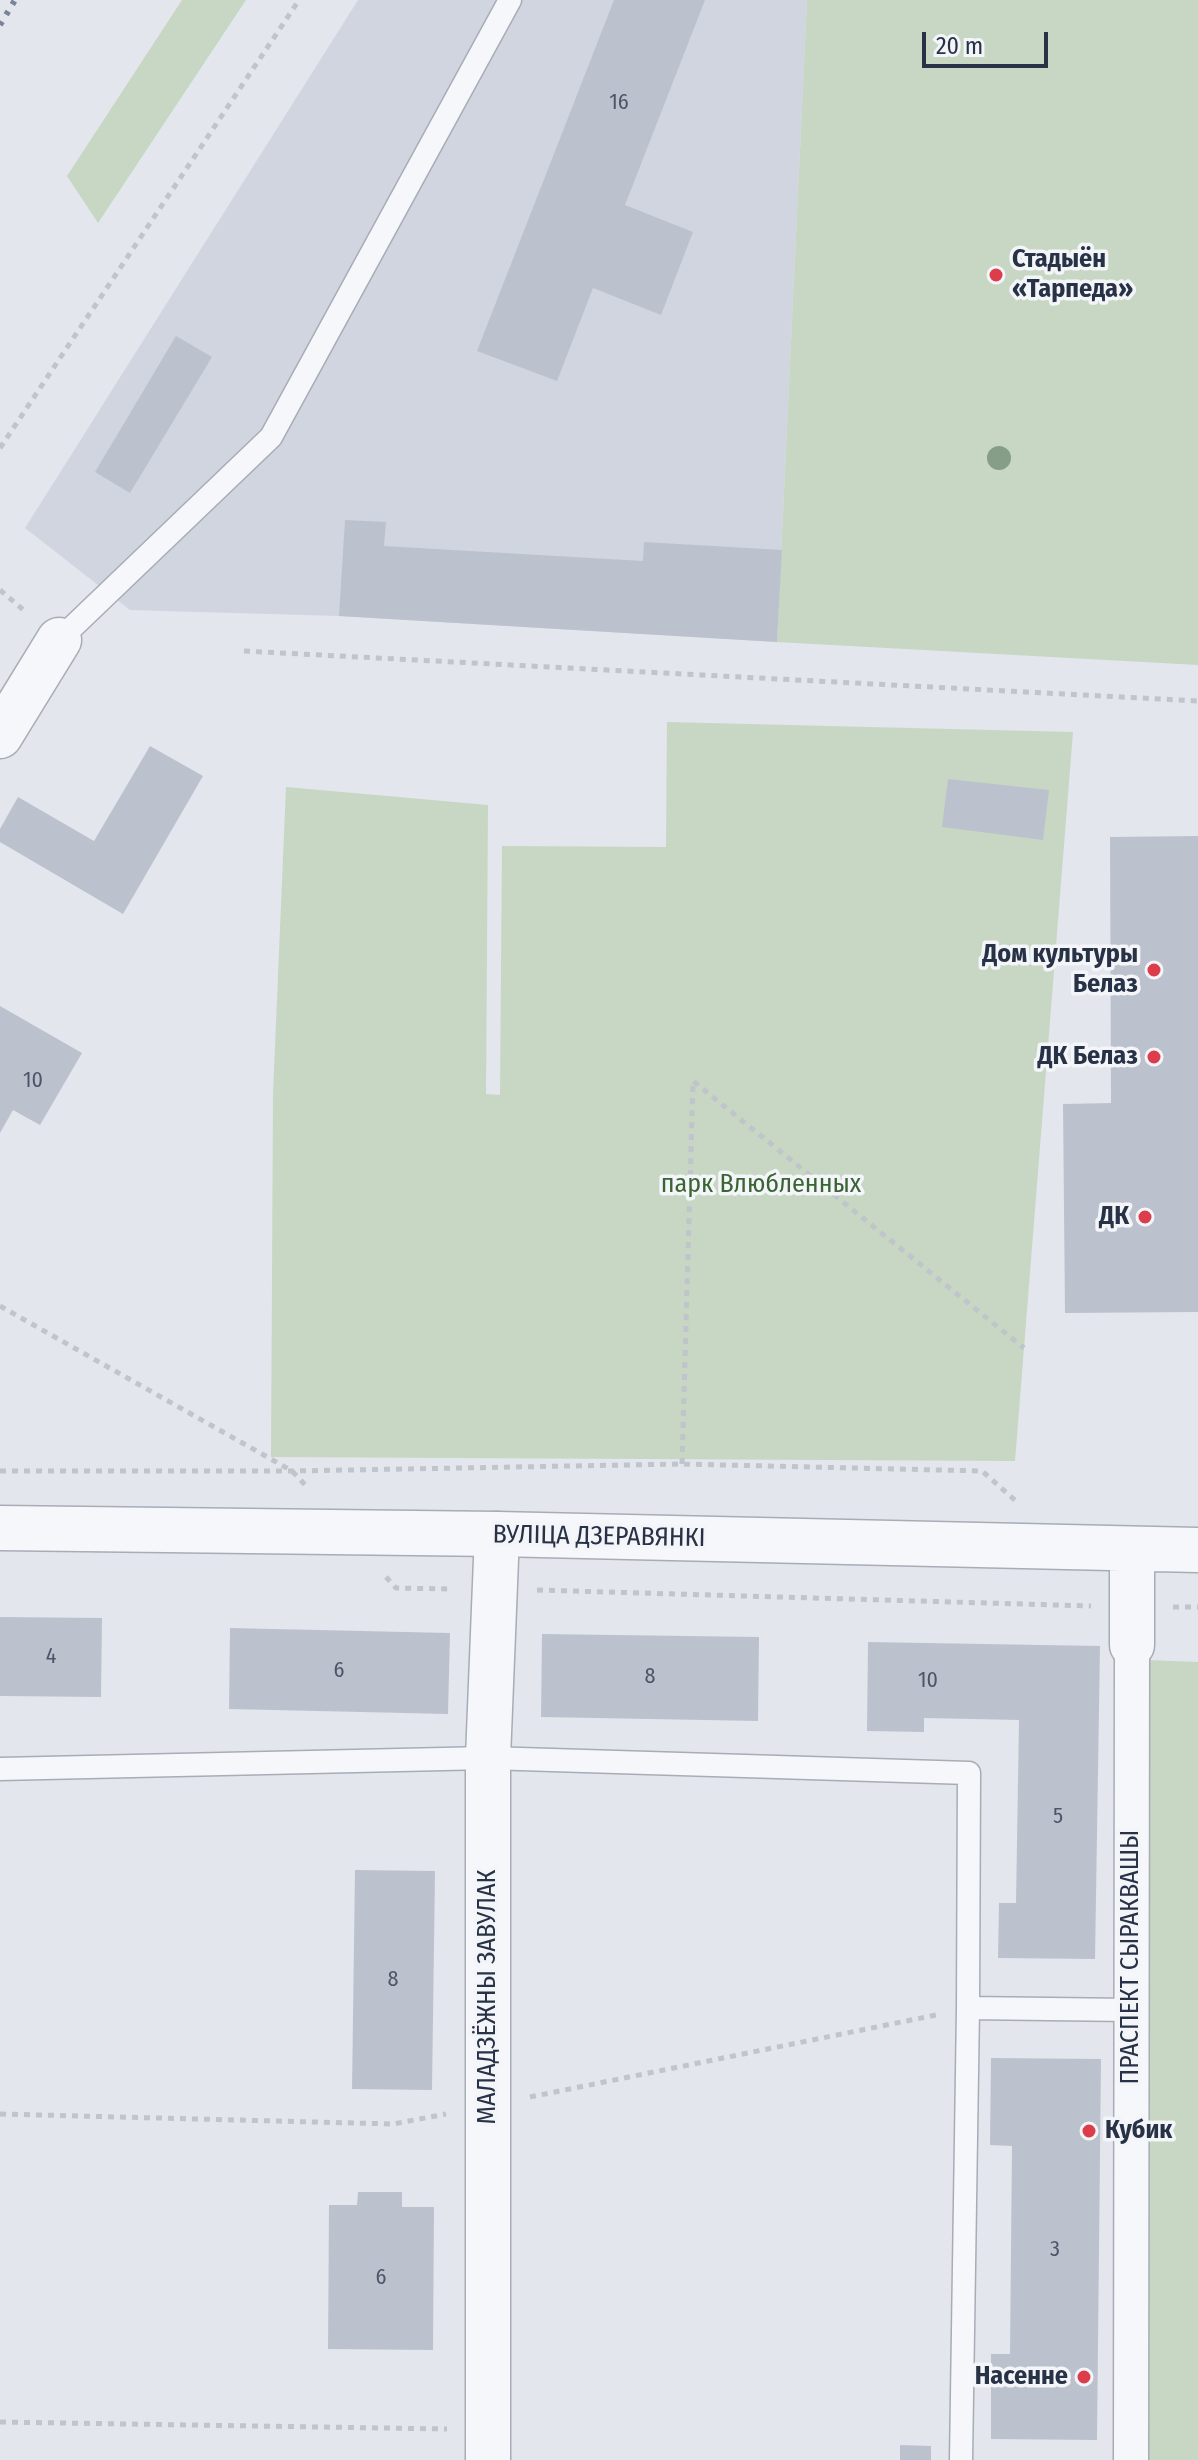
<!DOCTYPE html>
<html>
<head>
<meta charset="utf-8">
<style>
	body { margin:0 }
	#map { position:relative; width:1198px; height:2460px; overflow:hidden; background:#e3e6ec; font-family:"Fira Sans Condensed",sans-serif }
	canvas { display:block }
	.scale { position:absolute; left:922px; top:32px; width:126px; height:36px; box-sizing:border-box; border:4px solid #283247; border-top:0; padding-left:10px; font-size:24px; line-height:28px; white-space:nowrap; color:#283247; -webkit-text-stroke:6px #f3f5f9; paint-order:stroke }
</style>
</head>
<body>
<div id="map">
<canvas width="1198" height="2460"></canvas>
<div class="scale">20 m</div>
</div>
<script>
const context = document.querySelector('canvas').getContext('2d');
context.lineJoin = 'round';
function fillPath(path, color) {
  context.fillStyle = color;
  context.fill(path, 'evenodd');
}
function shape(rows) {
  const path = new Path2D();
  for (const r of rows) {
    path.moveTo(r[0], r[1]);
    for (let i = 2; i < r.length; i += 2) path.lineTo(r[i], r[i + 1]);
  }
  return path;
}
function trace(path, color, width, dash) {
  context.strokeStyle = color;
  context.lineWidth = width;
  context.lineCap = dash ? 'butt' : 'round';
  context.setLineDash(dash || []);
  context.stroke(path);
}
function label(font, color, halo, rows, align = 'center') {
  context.font = font + ' "Fira Sans Condensed",sans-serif';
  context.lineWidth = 7;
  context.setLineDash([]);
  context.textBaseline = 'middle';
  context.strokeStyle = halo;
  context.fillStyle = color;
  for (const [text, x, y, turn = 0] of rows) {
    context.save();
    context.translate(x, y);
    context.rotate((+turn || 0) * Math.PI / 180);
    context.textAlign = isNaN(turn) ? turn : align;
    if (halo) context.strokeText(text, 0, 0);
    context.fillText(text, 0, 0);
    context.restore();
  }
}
const built = shape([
	[358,0,807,0,777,642,339,616,130,610,25,528]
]);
const green = shape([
	[182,0,246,0,98,223,67,176],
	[807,0,1198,0,1198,665,777,642],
	[667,722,1073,732,1015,1461,271,1457,273,1094,286,787,488,805,486,1094,500,1095,502,846,666,847],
	[1148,1660,1198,1662,1198,2460,1145,2460]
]);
const building = shape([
	[614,0,705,0,625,205,693,232,661,315,593,288,557,381,477,351],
	[176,336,212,357,130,493,95,472],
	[345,520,386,522,384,546,643,561,644,542,782,550,777,642,339,616],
	[150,746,203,776,123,914,0,842,0,829,18,797,94,841],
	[948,779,1049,790,1043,840,942,827],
	[1198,836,1198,1312,1065,1313,1063,1104,1111,1103,1110,837],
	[0,1006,82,1053,40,1125,13,1110,0,1133],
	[0,1617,102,1618,101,1697,0,1696],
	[230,1628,450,1633,448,1714,229,1709],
	[542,1634,759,1637,758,1721,541,1717],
	[868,1642,1100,1646,1095,1959,998,1958,999,1903,1016,1903,1019,1720,924,1718,924,1732,867,1731],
	[355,1870,435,1871,432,2090,352,2089],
	[991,2058,1101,2059,1097,2440,991,2439,991,2354,1010,2354,1012,2146,990,2145],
	[358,2192,402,2192,402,2207,434,2207,433,2350,328,2349,329,2205,357,2205],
	[900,2445,931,2446,931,2460,900,2460]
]);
const path = shape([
	[0,448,299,0],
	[0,590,27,613],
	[244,651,1198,701],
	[0,1306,292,1471,308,1488],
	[682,1464,693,1081,1024,1348],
	[0,1471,292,1471,682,1464,982,1471,1016,1501],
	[386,1577,396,1588,451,1589],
	[537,1590,1091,1606],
	[1173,1607,1198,1607],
	[530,2097,936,2015],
	[0,2114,393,2124,446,2114],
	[0,2422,447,2429]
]);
const service = shape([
	[59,640,271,437,510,0],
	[0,1769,488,1758,969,1773,968,2008,961,2460],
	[968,2008,1130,2010]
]);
const pedestrian = shape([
	[1131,2460,1132,1645]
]);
const minor = shape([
	[488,2460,488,1758,497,1534]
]);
const tertiary = shape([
	[0,736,59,640],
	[0,1528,497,1534,1198,1550],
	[1132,1645,1132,1550]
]);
const rail = shape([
	[0,25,15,0]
]);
const trees = [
	[999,458]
];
const markers = [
	[996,275,8,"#dd3c4a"],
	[1154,970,8,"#dd3c4a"],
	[1154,1057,8,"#dd3c4a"],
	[1145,1217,8,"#dd3c4a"],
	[1089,2131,8,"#dd3c4a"],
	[1084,2377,8,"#dd3c4a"]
];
const numberNames = [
	["16",619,103],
	["10",33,1081],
	["4",51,1657],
	["6",339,1671],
	["8",650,1677],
	["10",928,1681],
	["5",1058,1817],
	["8",393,1980],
	["3",1055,2250],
	["6",381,2278]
];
const poiNames = [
	["Стадыён",1012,260,"left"],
	["«Тарпеда»",1012,290,"left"],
	["Дом культуры",1138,955],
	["Белаз",1138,985],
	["ДК Белаз",1138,1057],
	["ДК",1129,1217],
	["Кубик",1105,2131,"left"],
	["Насенне",1068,2377]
];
const parkNames = [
	["парк Влюбленных",761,1185]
];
const streetNames = [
	["ВУЛІЦА ДЗЕРАВЯНКІ",599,1537,1],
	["ПРАСПЕКТ СЫРАКВАШЫ",1131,1957,-90],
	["МАЛАДЗЁЖНЫ ЗАВУЛАК",488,1997,-90]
];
fillPath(built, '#d1d5df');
fillPath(green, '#c7d7c3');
fillPath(building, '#bcc2cd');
trace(service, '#a7acb7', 25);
trace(pedestrian, '#a7acb7', 37);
trace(minor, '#a7acb7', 47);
trace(tertiary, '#a7acb7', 47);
trace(path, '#c0c4cb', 5, [6, 6]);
trace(service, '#f6f7fa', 22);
trace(pedestrian, '#f6f7fa', 34);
trace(minor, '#f6f7fa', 44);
trace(tertiary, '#f6f7fa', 44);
trace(rail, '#7a8498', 6, [4, 8]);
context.fillStyle = '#869e87';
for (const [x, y] of trees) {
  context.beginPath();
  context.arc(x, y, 12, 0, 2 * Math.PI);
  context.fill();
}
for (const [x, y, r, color] of markers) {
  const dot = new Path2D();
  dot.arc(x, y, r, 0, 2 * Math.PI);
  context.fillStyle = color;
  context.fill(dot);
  trace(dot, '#f3f5f9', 3);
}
label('22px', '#4d5668', null, numberNames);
label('bold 26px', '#283247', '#f3f5f9', poiNames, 'right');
label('26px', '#3a6434', '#f3f5f9', parkNames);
label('26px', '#283247', '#f3f5f9', streetNames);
</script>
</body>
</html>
